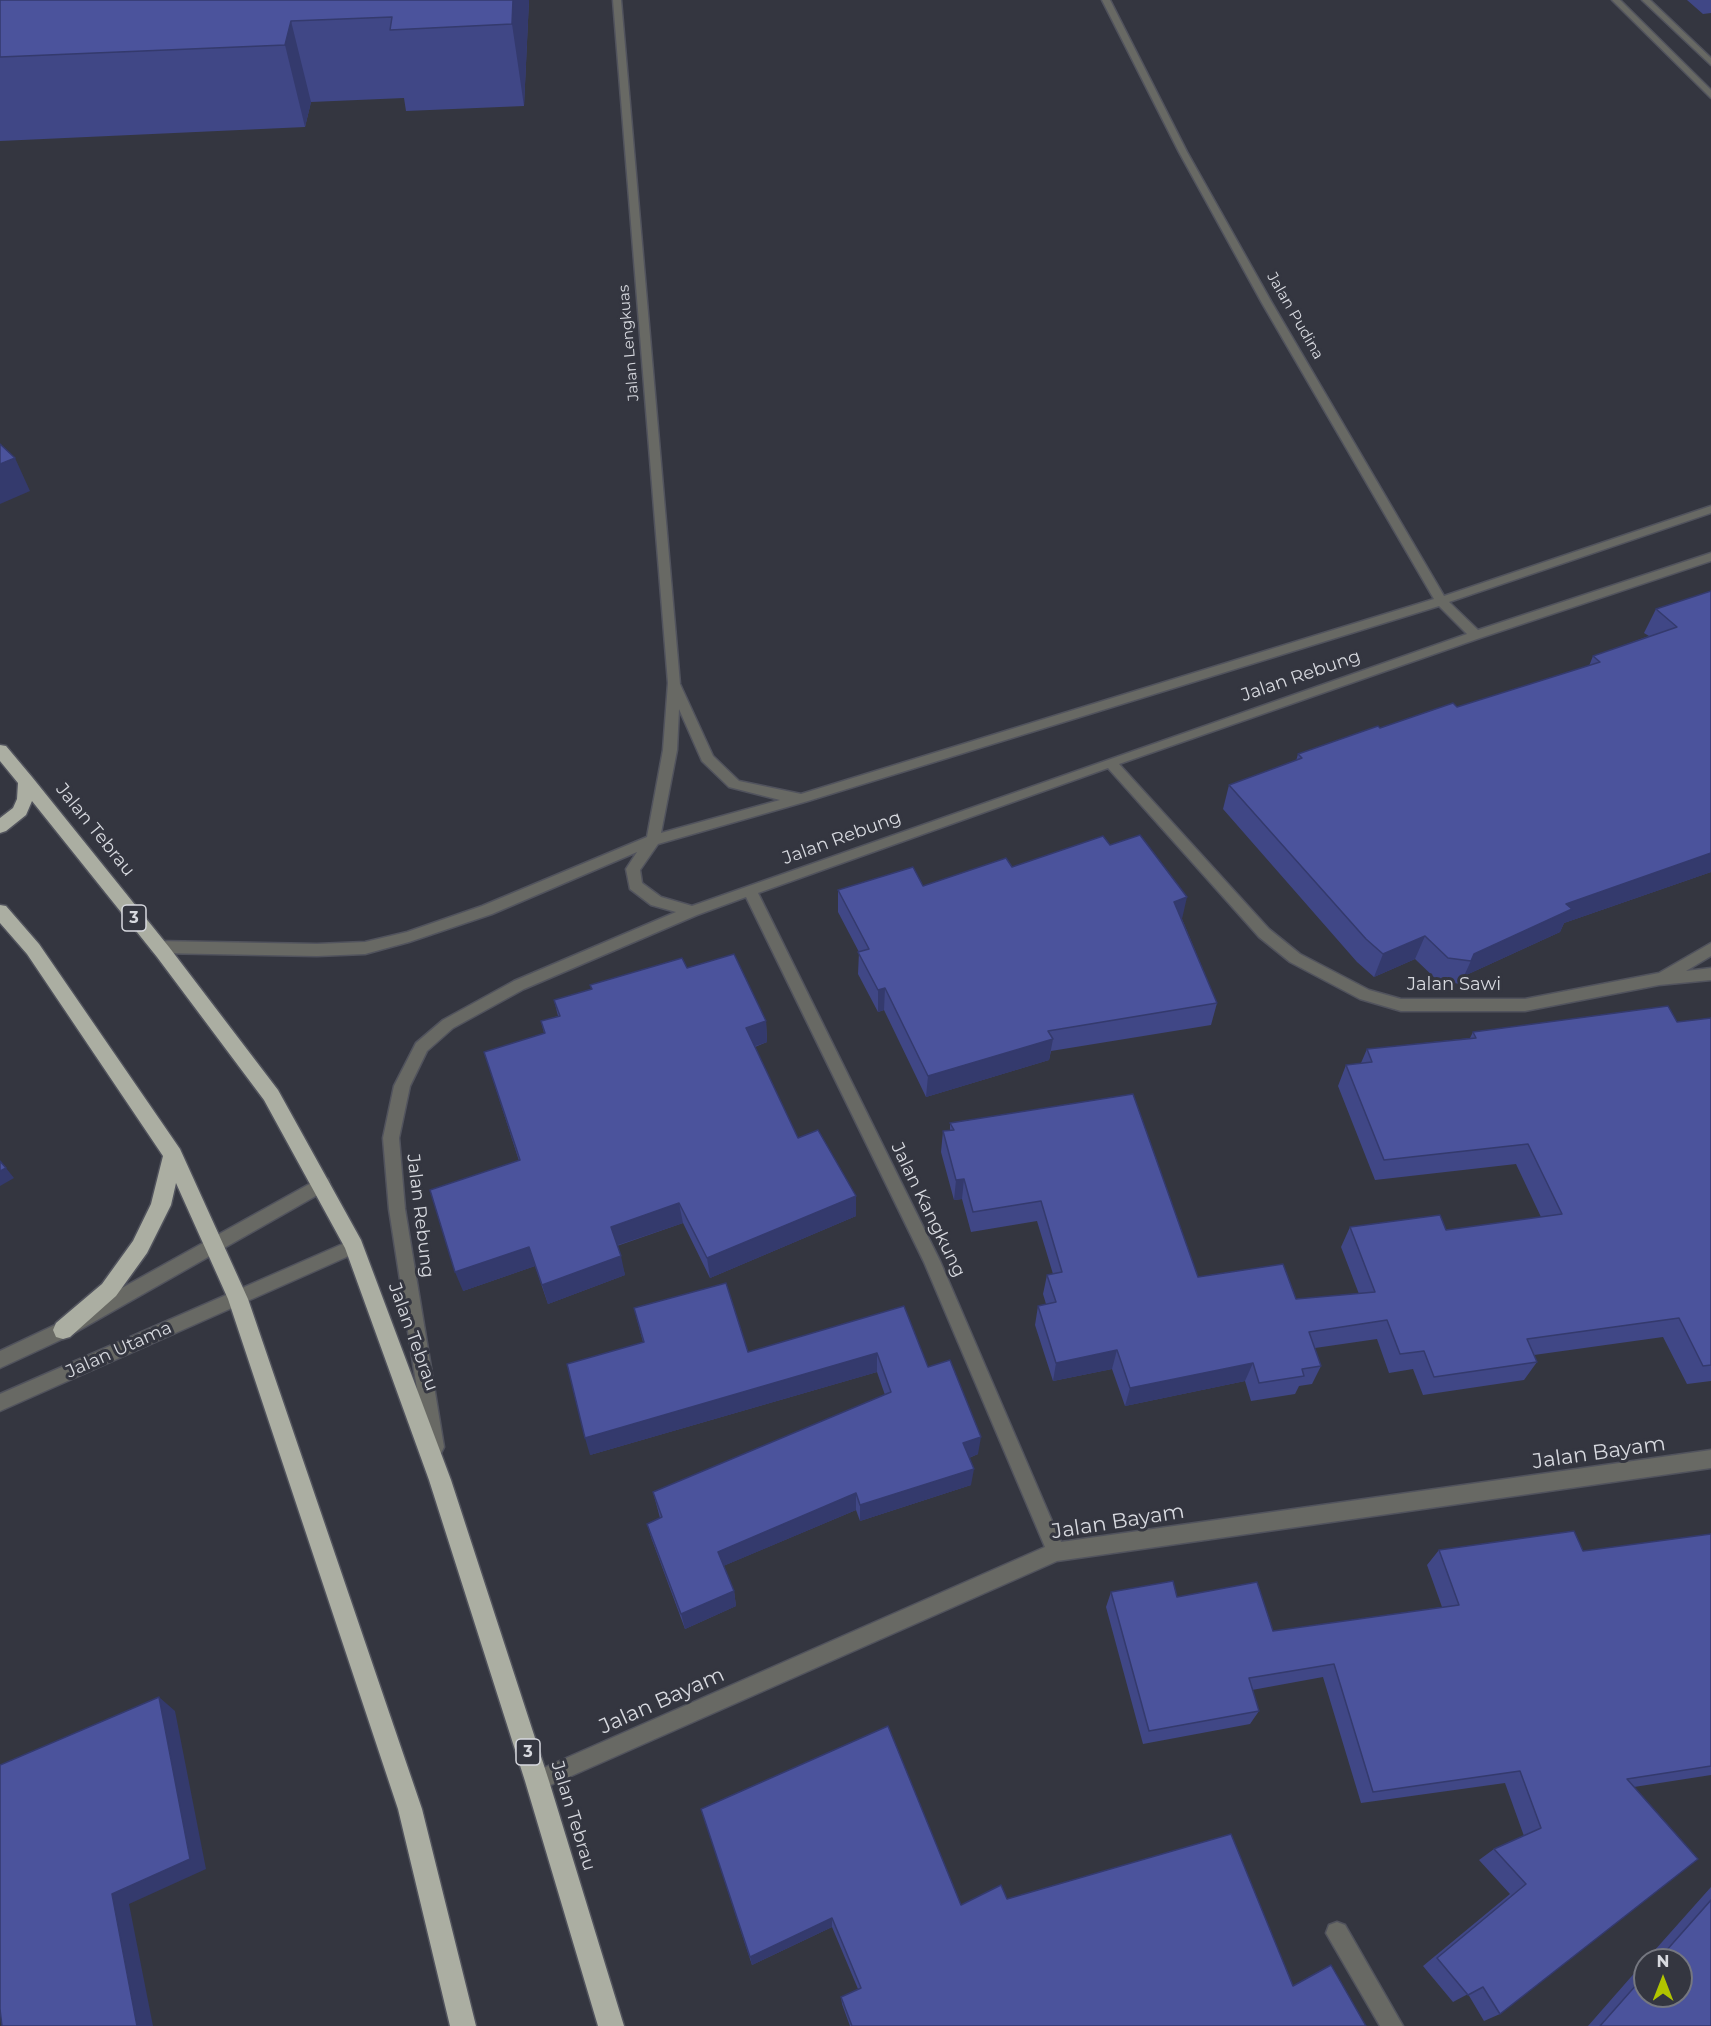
<!DOCTYPE html>
<html>
<head>
<meta charset="utf-8">
<style>
	body { margin:0 }
	#map { position:relative; width:1711px; height:2026px; overflow:hidden; background:#343640; font-family:Montserrat,sans-serif }
	canvas { display:block }
	.north { position:absolute; left:1633px; top:1948px; width:60px; height:60px; box-sizing:border-box; background:#343640; border:2px solid #757780; border-radius:50%; rotate:0deg; font-size:16px; font-weight:700; line-height:24px; text-align:center; color:#d7d9df }
	.north::after { content:''; display:block; margin:auto; width:21px; height:27px; background:#b1c500; clip-path:polygon(50% 0,100% 100%,50% 72%,0 100%) }
</style>
</head>
<body>
<div id="map">
<canvas width="1711" height="2026"></canvas>
<div class="north">N</div>
</div>
<script>
const context = document.querySelector('canvas').getContext('2d');
context.lineJoin = 'round';
function shape(rows) {
  const path = new Path2D();
  for (const r of rows) {
    path.moveTo(r[0], r[1]);
    for (let i = 2; i < r.length; i += 2) path.lineTo(r[i], r[i + 1]);
  }
  return path;
}
function trace(path, color, width, dash) {
  context.strokeStyle = color;
  context.lineWidth = width;
  context.lineCap = dash ? 'butt' : 'round';
  context.setLineDash(dash || []);
  context.stroke(path);
}
function fillPath(path, color) {
  context.fillStyle = color;
  context.fill(path, 'evenodd');
}
function label(font, color, halo, rows, align = 'center') {
  context.font = font + ' Montserrat,sans-serif';
  context.lineWidth = 6;
  context.setLineDash([]);
  context.textBaseline = 'middle';
  context.strokeStyle = halo;
  context.fillStyle = color;
  for (const [text, x, y, turn = 0] of rows) {
    context.save();
    context.translate(x, y);
    context.rotate((+turn || 0) * Math.PI / 180);
    context.textAlign = isNaN(turn) ? turn : align;
    if (halo) context.strokeText(text, 0, 0);
    context.fillText(text, 0, 0);
    context.restore();
  }
}
const minor = shape([
	[613,0,621,0,680,684,713,756,739,781,801,794,1434,599,1262,303,1179,152,1102,0,1110,0,1187,152,1272,303,1444,596,1711,506,1711,513,1449,602,1478,630,1711,553,1711,561,1480,638,1119,764,1269,929,1300,954,1369,990,1401,999,1525,999,1659,973,1711,943,1711,956,1686,971,1711,968,1711,980,1659,985,1525,1011,1401,1011,1360,999,1290,962,1259,937,1108,768,758,893,940,1261,1061,1542,1711,1450,1711,1468,1057,1561,544,1788,537,1791,530,1788,527,1781,530,1774,1045,1547,924,1262,746,897,697,915,524,989,453,1028,427,1051,410,1086,399,1138,405,1209,444,1447,441,1453,435,1456,429,1453,426,1447,389,1209,383,1138,394,1086,416,1043,443,1020,514,981,676,912,651,905,630,889,626,869,637,852,492,914,409,942,365,954,317,956,157,953,152,951,150,947,152,943,157,941,317,944,365,942,407,932,482,906,647,837,663,750,668,683,613,0],
	[1439,606,1467,634,692,906,661,897,642,883,640,870,658,844,808,801,1439,606],
	[679,709,702,761,729,787,780,800,661,833,677,750,679,709],
	[1612,0,1620,0,1711,90,1711,98,1612,0],
	[1642,0,1650,0,1711,58,1711,65,1642,0],
	[322,1177,328,1179,330,1184,328,1189,69,1336,0,1368,0,1351,57,1324,322,1177],
	[354,1239,360,1241,362,1246,360,1251,0,1411,0,1394,354,1239],
	[1337,1922,1345,1925,1403,2026,1380,2026,1326,1933,1329,1925,1337,1922]
]);
const highway = shape([
	[0,745,6,746,32,777,169,947,278,1090,361,1240,451,1480,549,1781,624,2026,598,2026,525,1781,429,1480,345,1248,264,1100,157,957,32,801,26,815,6,831,0,833,0,818,13,808,17,799,18,783,0,761,0,745],
	[0,905,6,906,39,944,180,1149,248,1299,422,1809,476,2026,450,2026,398,1809,228,1299,176,1183,171,1205,147,1253,116,1296,70,1337,63,1339,56,1337,53,1330,56,1323,102,1284,133,1241,151,1204,163,1156,27,954,0,923,0,905]
]);
const wall = shape([
	[0,0,529,0,524,106,406,111,404,98,311,102,305,127,0,141],
	[1687,0,1711,0,1711,13,1703,14],
	[1711,591,1711,872,1564,923,1560,932,1464,976,1461,984,1438,981,1415,959,1374,977,1357,962,1223,809,1229,785,1296,761,1298,754,1380,728,1457,707,1589,666,1593,656,1649,636,1644,633,1656,609],
	[1110,845,1182,919,1217,1003,1211,1025,1051,1051,1049,1060,926,1097,884,1010,878,1012,858,974,859,952,838,912,838,890,923,886],
	[687,968,766,1021,767,1042,755,1047,798,1138,856,1196,856,1216,710,1278,683,1223,617,1246,625,1275,548,1304,535,1266,463,1291,519,1161,484,1052,544,1033,541,1021,558,1016,554,1000,591,989,590,985],
	[1711,1018,1711,1381,1687,1384,1663,1337,1534,1355,1537,1362,1524,1380,1423,1395,1413,1369,1389,1373,1377,1339,1315,1348,1321,1366,1312,1384,1299,1386,1295,1394,1251,1401,1245,1381,1125,1406,1112,1369,1053,1381,1035,1325,1038,1306,1046,1304,1043,1294,1047,1275,1053,1274,1037,1221,971,1232,962,1199,954,1200,941,1152,943,1131,950,1130,950,1123,1198,1277,1296,1299,1359,1294,1341,1247,1350,1227,1446,1230,1541,1217,1516,1164,1375,1180,1338,1086,1346,1065,1361,1063,1367,1049,1470,1038,1473,1032,1677,1022],
	[904,1306,928,1367,978,1454,969,1458,971,1485,860,1521,856,1510,723,1566,734,1591,736,1606,685,1629,652,1540,647,1524,660,1518,653,1492,885,1395,877,1372,590,1455,643,1342,634,1308,748,1352],
	[1711,1534,1711,1775,1634,1787,1500,2014,1484,2021,1468,1994,1453,2002,1423,1966,1510,1894,1479,1860,1494,1849,1524,1836,1505,1783,1361,1803,1323,1677,1252,1690,1259,1711,1250,1724,1143,1744,1106,1607,1111,1592,1177,1597,1273,1631,1442,1607,1427,1565,1439,1550,1583,1551],
	[701,1809,961,1905,1007,1899,1293,1986,1366,2026,850,2026,842,2004,841,1997,858,1989,832,1927,752,1965],
	[1711,1887,1711,2026,1588,2026,1645,1961,1645,1996,1681,1960,1646,1960]
]);
const shadedWall = shape([
	[513,0,529,0,524,106,512,24],
	[291,21,311,102,305,127,285,45],
	[15,458,30,491,0,504,0,464],
	[1711,853,1711,872,1564,923,1560,932,1464,976,1474,954,1566,904],
	[1187,897,1182,919,1169,924,1174,902],
	[1425,936,1415,959,1374,977,1383,954],
	[885,988,884,1010,878,1012,878,990],
	[766,1021,767,1042,747,1049,746,1028],
	[1053,1039,1049,1060,926,1097,928,1076],
	[6,1168,14,1178,0,1186,0,1171],
	[964,1179,962,1199,954,1200,956,1180],
	[856,1196,856,1216,710,1278,707,1258],
	[679,1203,683,1223,615,1246,611,1227],
	[529,1247,535,1266,463,1291,455,1272],
	[621,1256,625,1275,548,1304,542,1285],
	[1117,1350,1112,1369,1053,1381,1056,1363],
	[877,1353,877,1372,590,1455,585,1438],
	[1253,1363,1245,1381,1125,1406,1130,1388],
	[981,1437,978,1454,961,1461,963,1443],
	[974,1469,971,1485,860,1521,860,1505],
	[856,1493,856,1510,721,1567,718,1552],
	[734,1591,736,1606,685,1629,681,1614],
	[159,1697,175,1711,206,1869,129,1904,153,2026,137,2026,112,1894],
	[832,1918,832,1927,752,1965,750,1957]
]);
const building = shape([
	[0,0,513,0,512,24,390,30,392,17,291,21,285,45,0,57,0,0],
	[0,444,15,458,0,464,0,444],
	[1711,591,1711,853,1566,904,1572,909,1474,954,1471,961,1448,958,1425,936,1383,954,1366,939,1229,785,1302,758,1298,754,1378,726,1380,728,1453,703,1457,707,1600,662,1593,656,1677,627,1656,609,1711,591],
	[1140,835,1187,897,1174,902,1217,1003,1048,1031,1053,1039,928,1076,885,988,878,990,858,952,869,949,838,890,913,867,923,886,1006,858,1012,867,1103,836,1110,845,1140,835],
	[734,954,766,1021,746,1028,798,1138,818,1130,856,1196,707,1258,679,1203,611,1227,621,1256,542,1285,529,1247,455,1272,430,1190,520,1160,484,1052,545,1033,541,1021,560,1016,554,1000,592,989,590,985,682,958,687,968,734,954],
	[1668,1006,1677,1022,1711,1018,1711,1365,1703,1366,1679,1318,1527,1339,1537,1362,1434,1377,1424,1351,1400,1354,1387,1320,1309,1332,1321,1366,1302,1369,1304,1376,1259,1383,1253,1363,1130,1388,1117,1350,1056,1363,1038,1306,1056,1302,1047,1275,1062,1272,1041,1201,973,1212,964,1179,956,1180,943,1131,954,1130,950,1123,1133,1094,1198,1277,1283,1264,1296,1299,1375,1292,1350,1227,1440,1215,1446,1230,1562,1214,1528,1144,1384,1160,1346,1065,1372,1062,1367,1049,1476,1038,1473,1032,1668,1006],
	[0,1161,6,1168,0,1171,0,1161],
	[726,1283,748,1352,904,1306,928,1367,950,1360,981,1437,963,1443,974,1469,860,1505,856,1493,718,1552,734,1591,681,1614,647,1524,662,1517,653,1492,891,1392,877,1353,585,1438,567,1364,644,1342,634,1308,726,1283],
	[1574,1531,1583,1551,1711,1534,1711,1766,1627,1779,1698,1859,1500,2014,1483,1987,1468,1995,1437,1958,1526,1884,1494,1849,1541,1828,1520,1771,1373,1792,1334,1664,1249,1678,1259,1711,1149,1731,1111,1592,1173,1581,1177,1597,1257,1582,1273,1631,1459,1605,1439,1550,1574,1531],
	[159,1697,190,1859,112,1894,137,2026,2,2026,0,2009,0,1765,159,1697],
	[888,1726,961,1905,1001,1885,1007,1899,1231,1834,1293,1986,1331,1965,1366,2026,852,2026,841,1997,861,1988,832,1918,750,1957,701,1809,888,1726],
	[1711,1900,1711,2026,1600,2026,1645,1975,1645,1996,1681,1996,1681,1960,1658,1960,1711,1900]
]);
const farStreetnames = [
	["Jalan Pudina",1295,316,60],
	["Jalan Lengkuas",629,343,-95]
];
const shields = [
	[134,918,24],
	[528,1752,24]
];
const shieldNames = [
	["3",134,918],
	["3",528,1752]
];
const streetNames = [
	["Jalan Rebung",1301,676,-19],
	["Jalan Tebrau",95,830,51],
	["Jalan Rebung",842,838,-20],
	["Jalan Sawi",1454,985],
	["Jalan Kangkung",928,1210,64],
	["Jalan Rebung",420,1216,83],
	["Jalan Tebrau",413,1337,70],
	["Jalan Utama",119,1350,-24],
	["Jalan Tebrau",573,1816,73]
];
const nearStreetnames = [
	["Jalan Bayam",1599,1453,-8],
	["Jalan Bayam",1118,1522,-9],
	["Jalan Bayam",662,1701,-24]
];
trace(minor, '#51535d', 3);
trace(highway, '#51535d', 3);
fillPath(minor, '#686964');
fillPath(highway, '#abaea2');
fillPath(wall, '#404786');
fillPath(shadedWall, '#343a6d');
fillPath(building, '#4b539c');
trace(building, '#343a6d', 1.5);
label('15px', '#d7d9df', '#343640', farStreetnames);
for (const [x, y, w] of shields) {
  const box = new Path2D();
  box.roundRect(x - w / 2, y - 13, w, 26, 4.5);
  context.fillStyle = '#343640';
  context.fill(box);
  trace(box, '#d7d9df', 1.5);
}
label('bold 16px', '#d7d9df', null, shieldNames);
label('18px', '#d7d9df', '#343640', streetNames);
label('21px', '#d7d9df', '#343640', nearStreetnames);
</script>
</body>
</html>
